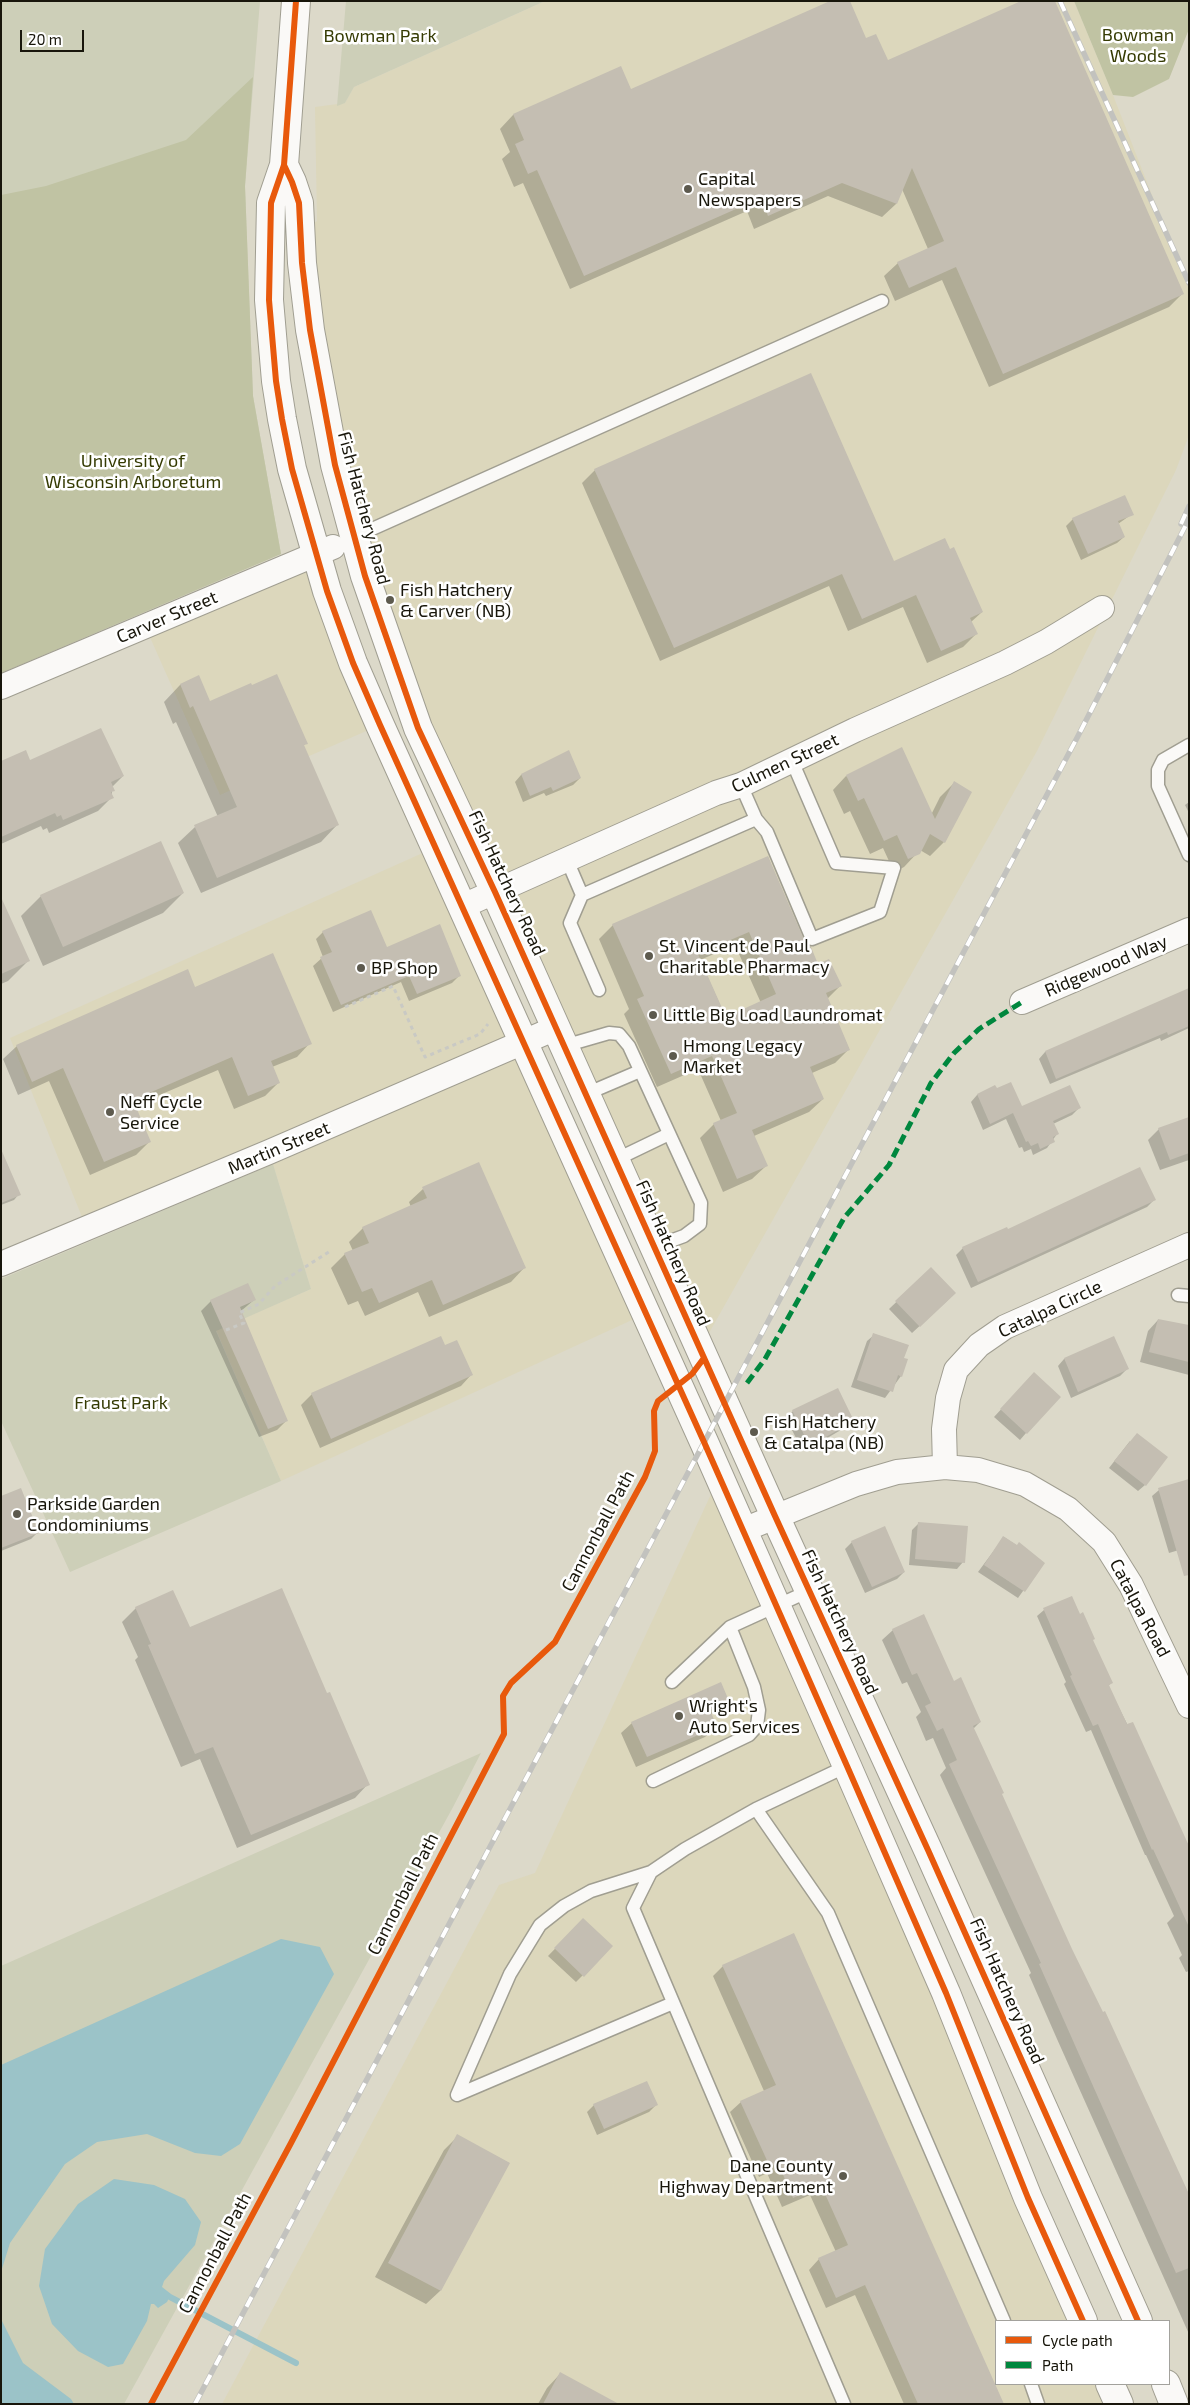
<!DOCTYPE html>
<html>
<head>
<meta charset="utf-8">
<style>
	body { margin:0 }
	#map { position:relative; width:1190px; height:2405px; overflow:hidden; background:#dcd9c9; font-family:"Exo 2",sans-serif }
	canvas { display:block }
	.frame { position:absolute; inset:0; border:2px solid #18160b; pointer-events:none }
	.legend { position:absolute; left:995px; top:2320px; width:175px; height:65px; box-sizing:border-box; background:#fff; border:1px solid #a3a29d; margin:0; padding:6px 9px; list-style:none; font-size:15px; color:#18160b }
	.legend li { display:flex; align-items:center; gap:10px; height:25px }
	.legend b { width:25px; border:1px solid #a3a29d }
	.scale { position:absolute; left:20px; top:30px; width:64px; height:22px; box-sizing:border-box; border:2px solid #18160b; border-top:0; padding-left:6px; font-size:15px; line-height:18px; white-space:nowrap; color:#18160b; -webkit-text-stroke:4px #fff; paint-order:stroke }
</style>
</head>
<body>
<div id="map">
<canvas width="1190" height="2405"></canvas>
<div class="frame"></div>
<ul class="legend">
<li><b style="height:6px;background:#e8590c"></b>Cycle path</li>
<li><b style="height:6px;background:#00873e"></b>Path</li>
</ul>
<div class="scale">20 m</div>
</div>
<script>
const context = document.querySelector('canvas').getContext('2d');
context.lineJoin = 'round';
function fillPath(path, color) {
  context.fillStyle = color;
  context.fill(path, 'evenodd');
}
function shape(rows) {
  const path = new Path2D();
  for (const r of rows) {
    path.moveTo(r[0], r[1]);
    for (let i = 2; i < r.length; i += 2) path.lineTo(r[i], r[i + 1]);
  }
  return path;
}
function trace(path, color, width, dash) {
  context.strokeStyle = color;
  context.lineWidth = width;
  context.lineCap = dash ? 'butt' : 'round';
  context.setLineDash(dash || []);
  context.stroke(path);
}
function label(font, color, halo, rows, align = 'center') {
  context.font = font + ' "Exo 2",sans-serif';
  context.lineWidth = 5;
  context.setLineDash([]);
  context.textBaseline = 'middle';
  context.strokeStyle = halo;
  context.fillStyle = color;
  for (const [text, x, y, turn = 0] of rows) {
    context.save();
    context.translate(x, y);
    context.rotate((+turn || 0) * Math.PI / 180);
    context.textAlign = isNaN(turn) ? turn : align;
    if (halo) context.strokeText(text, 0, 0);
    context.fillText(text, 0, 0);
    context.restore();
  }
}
const built = shape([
	[545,1,1074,1,1113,95,1189,290,1189,435,1176,470,1037,751,700,1349,365,576,300,232,317,221,315,107,345,103,354,87],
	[315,554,380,725,220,795,145,626],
	[436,847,645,1314,281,1481,216,1330,311,1289,266,1141,82,1217,10,1038],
	[719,1477,1083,2321,996,2321,996,2384,1110,2384,1119,2404,222,2404,499,1885,535,1873]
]);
const green = shape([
	[1,1,260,1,245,186,253,396,281,554,1,673],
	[346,1,545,1,354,87,345,103,337,106],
	[273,1164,311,1289,216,1331,281,1481,70,1572,1,1421,1,1279],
	[481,1753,452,1809,124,2404,1,2404,1,1966]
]);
const forest = shape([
	[1074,1,1189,1,1189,29,1169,79,1133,97,1113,95],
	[253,77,245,186,253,396,281,554,1,673,1,195,46,186,186,140]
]);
const water = shape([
	[281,1939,320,1947,334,1974,240,2144,221,2156,195,2153,147,2134,97,2142,65,2164,10,2243,1,2272,1,2065],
	[114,2179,154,2185,185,2199,201,2222,195,2245,164,2281,162,2287,171,2294,167,2302,158,2308,154,2304,151,2304,147,2321,123,2364,108,2367,78,2351,52,2324,39,2286,45,2249,78,2204],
	[1,2319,23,2363,71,2399,74,2404,1,2404]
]);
const shadow = shape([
	[865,40,887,62,1183,293,1169,307,989,387,942,280,895,301,884,276,898,263,928,249,902,189,896,204,882,217,828,196,754,229,747,211,570,289,523,183,514,187,502,159,510,152,500,129,513,115,621,68,631,91],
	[595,470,893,562,982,612,971,622,976,634,963,647,927,663,903,607,848,631,829,586,660,661,582,483],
	[1132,514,1118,524,1124,537,1117,543,1081,560,1066,526,1073,519],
	[198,677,209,702,306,743,303,746,337,825,321,842,201,893,178,843,195,827,218,817,176,722,173,724,164,702,180,685],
	[569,752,580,778,573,785,546,796,544,793,523,802,515,782,521,775],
	[1,762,29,762,123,776,112,787,112,797,98,811,49,833,47,828,43,830,41,826,1,844],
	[846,776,931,815,940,797,954,783,944,842,930,856,920,850,904,867,894,872,883,848,870,854,850,811,844,814,833,790],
	[1189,802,1189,813,1185,805],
	[768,857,803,943,818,966,840,986,827,999,849,1049,835,1063,812,1073,823,1099,809,1112,754,1136,766,1166,752,1179,723,1192,700,1138,714,1124,721,1121,698,1069,657,1087,624,1014,629,1009,599,939,613,925],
	[735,945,761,1003,726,1018,700,960],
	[183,893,163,913,43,966,21,916,41,896],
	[1,913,28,961,8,981,1,984],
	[323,932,460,975,452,983,409,1001,401,982,333,1012,313,966,323,957,316,939],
	[195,988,310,1043,297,1057,272,1067,279,1082,265,1096,234,1109,218,1070,134,1106,149,1142,136,1155,90,1175,49,1081,18,1095,3,1059,17,1046],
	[1189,989,1189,1028,1161,1041,1160,1038,1050,1084,1039,1059,1045,1052],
	[995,1087,1021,1108,1079,1108,1072,1115,1053,1124,1057,1134,1047,1148,1033,1155,1031,1149,1024,1152,1022,1147,1019,1148,1006,1119,983,1130,971,1102,977,1095],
	[1189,1119,1189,1160,1160,1170,1148,1140,1159,1129],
	[1,1158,19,1194,14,1200,1,1205],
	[423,1189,524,1268,511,1282,429,1317,418,1292,365,1316,358,1301,348,1305,331,1268,345,1254,353,1251,349,1242,363,1228,411,1207,409,1202],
	[1154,1200,1147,1207,971,1288,956,1255,963,1248],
	[931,1269,948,1300,912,1333,889,1309],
	[247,1285,254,1300,241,1311,286,1421,277,1430,259,1437,201,1311,211,1301],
	[1158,1320,1189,1328,1189,1375,1140,1362,1148,1331],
	[874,1335,901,1376,885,1398,851,1387,867,1341],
	[1113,1338,1127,1369,1120,1376,1071,1398,1058,1366,1064,1359],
	[445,1347,471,1375,461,1386,320,1448,301,1405,312,1394],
	[1027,1381,1026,1433,1020,1440,994,1417],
	[793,1411,852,1421,846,1427,817,1444,816,1441,801,1448,786,1418],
	[1130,1441,1145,1485,1138,1491,1109,1468],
	[1159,1490,1189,1547,1169,1553,1152,1496],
	[1,1497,38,1532,31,1539,1,1551],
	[919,1523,963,1562,957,1569,909,1565,912,1530],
	[1004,1537,1043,1563,1018,1598,978,1572],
	[852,1542,904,1572,897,1579,865,1593,845,1549],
	[1071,1597,1111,1683,1108,1686,1189,1847,1189,1971,1186,1972,1179,1958,1182,1955,1167,1923,1174,1916,1146,1855,1145,1855,1091,1730,1086,1732,1064,1684,1066,1682,1037,1616,1044,1610],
	[136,1608,189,1629,326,1695,368,1784,355,1798,237,1848,200,1759,181,1767,135,1660,138,1657,122,1622],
	[893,1630,953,1682,980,1722,973,1729,1001,1794,1071,1950,1189,2199,1189,2334,1057,2039,1029,1975,1031,1973,940,1775,946,1768,933,1738,926,1741,916,1717,921,1712,907,1682,902,1684,882,1640],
	[727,1701,717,1712,711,1714,716,1726,705,1737,636,1767,621,1733,632,1723],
	[583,1920,611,1947,576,1982,548,1956],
	[723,1966,1003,2404,904,2404,855,2295,826,2308,809,2270,819,2259,836,2252,810,2195,782,2207,767,2173,759,2177,730,2112,741,2102,764,2091,713,1976],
	[594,2105,656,2105,649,2112,597,2135,587,2112],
	[458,2136,509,2163,440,2291,426,2304,375,2277,444,2150],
	[560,2374,616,2404,538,2404,547,2388]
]);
const stream = shape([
	[170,2297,296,2363]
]);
const building = shape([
	[830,1,850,1,866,38,876,34,888,60,1021,1,1055,1,1184,294,1003,374,956,267,909,288,897,262,944,241,912,168,897,204,842,183,768,216,761,198,584,276,537,170,528,174,515,144,524,140,513,114,621,66,631,89],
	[811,373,894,561,945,538,950,549,954,547,983,612,970,618,978,634,941,651,916,595,862,619,842,574,674,648,594,469],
	[1125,495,1134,515,1118,521,1125,537,1088,554,1072,518],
	[277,674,308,744,304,745,339,825,217,878,194,825,237,807,193,706,190,708,180,684,199,675,210,701,251,683,252,685],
	[101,728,124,776,111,782,115,791,111,792,114,798,63,820,61,815,57,817,55,813,1,837,1,761,26,750,30,760],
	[902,747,935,819,954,781,972,792,945,843,930,834,920,854,908,859,897,835,884,841,864,798,858,801,846,775],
	[569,750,581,778,553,791,551,787,530,796,521,774],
	[161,841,184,893,63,947,40,895],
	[768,856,805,942,811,947,818,964,829,959,842,986,826,993,850,1050,810,1067,824,1099,752,1130,768,1166,737,1179,713,1123,737,1113,712,1056,671,1074,637,999,644,996,612,924],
	[749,932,776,994,726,1017,698,954],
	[1,897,30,961,1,974],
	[371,910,387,947,440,924,461,976,417,994,409,976,341,1005,320,957,332,952,322,931],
	[273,953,312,1044,271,1061,280,1083,248,1096,232,1057,133,1100,151,1142,104,1162,63,1068,32,1082,16,1045,188,969,195,987],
	[1189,988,1189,1026,1168,1035,1167,1032,1056,1079,1045,1051],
	[1011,1082,1022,1106,1070,1085,1081,1108,1053,1121,1059,1134,1053,1137,1055,1142,1040,1149,1038,1143,1031,1146,1028,1141,1026,1142,1013,1113,990,1124,977,1094,995,1085,997,1088],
	[1189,1117,1189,1153,1170,1160,1158,1128],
	[1,1149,21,1195,1,1203],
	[479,1162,526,1268,443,1305,432,1280,379,1303,372,1288,362,1292,344,1253,369,1243,362,1227,427,1198,422,1187],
	[1140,1167,1156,1200,978,1282,962,1247,1007,1227,1008,1229],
	[931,1267,956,1293,920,1327,895,1301],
	[248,1283,256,1300,240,1307,288,1421,268,1429,210,1300],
	[1158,1319,1189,1325,1189,1362,1149,1352],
	[873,1333,909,1345,904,1358,908,1359,902,1377,898,1375,893,1392,857,1380],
	[441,1336,445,1345,457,1340,473,1375,331,1439,311,1393],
	[1114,1336,1129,1369,1078,1392,1064,1358],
	[1034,1372,1061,1397,1027,1434,1000,1409],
	[838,1388,854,1421,824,1438,823,1436,808,1443,792,1410],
	[1137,1433,1168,1457,1146,1486,1114,1461],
	[1189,1479,1189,1575,1184,1576,1158,1488],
	[21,1488,39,1533,1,1548,1,1496],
	[918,1522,968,1526,965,1563,915,1559],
	[885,1526,905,1572,872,1587,851,1541],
	[1003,1536,1017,1545,1019,1542,1045,1563,1025,1592,984,1565],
	[282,1588,327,1693,330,1692,370,1785,251,1835,213,1747,195,1754,148,1645,151,1644,135,1607,173,1590,190,1627],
	[1072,1596,1080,1614,1083,1612,1095,1639,1093,1640,1113,1683,1109,1685,1127,1724,1133,1722,1189,1846,1189,1927,1153,1849,1152,1850,1098,1724,1093,1726,1070,1676,1072,1675,1043,1608],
	[924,1614,954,1681,961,1677,981,1722,973,1726,1004,1793,1002,1794,1072,1949,1103,2012,1105,2011,1189,2194,1189,2268,1176,2273,1039,1964,1041,1963,949,1764,957,1760,943,1728,937,1731,925,1706,931,1703,917,1673,912,1675,892,1629],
	[721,1682,729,1701,710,1710,717,1727,647,1757,631,1722],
	[583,1918,613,1946,584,1977,554,1948],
	[794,1933,1004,2404,918,2404,865,2285,836,2298,818,2258,848,2245,821,2185,793,2198,778,2163,770,2167,740,2101,776,2085,722,1965],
	[647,2081,658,2105,604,2129,593,2104],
	[457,2134,510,2163,441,2291,388,2263],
	[560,2372,619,2404,543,2404]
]);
const path = shape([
	[345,1007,393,986,425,1057,480,1034,488,1024],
	[226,1330,244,1323,239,1313,259,1304,275,1286,332,1250]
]);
const service = shape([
	[352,538,882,301],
	[1189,745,1163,760,1158,770,1158,786,1189,855],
	[741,785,756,819,767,832,812,939,880,912,894,868,836,863,792,761],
	[567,860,582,895],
	[599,990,570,923,582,895,756,819],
	[564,1046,609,1033,619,1034,629,1046,701,1203,700,1224,684,1236,654,1247],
	[586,1094,640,1071],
	[615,1160,669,1134],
	[1178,1295,1189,1296],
	[672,1682,730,1627],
	[653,1781,749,1735,757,1726,759,1710,754,1687,730,1627,809,1591],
	[756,1809,828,1913,1004,2321],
	[651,1872,591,1891,564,1906,540,1925,510,1974,457,2095,673,2003],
	[1031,2384,1038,2404],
	[844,2404,633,1908,651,1872,685,1849,756,1809,847,1766]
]);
const minor = shape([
	[1,687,333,547],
	[463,906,716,793,741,785,855,730,1005,663,1046,642,1102,608],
	[1022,1002,1189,930],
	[1,1264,269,1152,556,1028],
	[945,1467,944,1429,948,1398,956,1370,979,1345,1005,1327,1189,1245],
	[743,1530,856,1484,897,1472,945,1467,978,1470,1025,1484,1068,1509,1104,1542,1131,1585,1189,1706]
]);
const secondary = shape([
	[296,1,284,165,271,203,269,300,276,381,282,419,292,469,327,591,353,663,380,725,704,1442,847,1766,946,1993,1028,2198,1083,2321],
	[284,165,292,182,299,203,302,263,310,330,335,465,365,576,418,728,495,892,775,1516,928,1850,1138,2321],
	[1110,2384,1119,2404],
	[1166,2384,1174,2404]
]);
const rail = shape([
	[1060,1,1189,283],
	[1181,524,1189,506],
	[195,2404,1078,736,1189,519]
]);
const quiet = shape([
	[747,1383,765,1359,844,1218,889,1165,931,1083,954,1053,979,1029,1022,1002]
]);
const cycleway = shape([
	[296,1,284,165,271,203,269,300,276,381,282,419,292,469,327,591,353,663,380,725,704,1442,847,1766,946,1993,1028,2198,1083,2321],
	[284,165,292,182,299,203,302,263,310,330,335,465,365,576,418,728,495,892,775,1516,928,1850,1138,2321],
	[151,2404,291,2143,504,1734,503,1696,511,1683,555,1642,645,1477,655,1451,654,1411,658,1401,692,1374,704,1358]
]);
const markers = [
	[688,189,5,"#5d5a4e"],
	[390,600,5,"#5d5a4e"],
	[649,956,5,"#5d5a4e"],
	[361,968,5,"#5d5a4e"],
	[653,1015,5,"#5d5a4e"],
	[673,1056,5,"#5d5a4e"],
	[110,1112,5,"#5d5a4e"],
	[754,1432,5,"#5d5a4e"],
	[17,1514,5,"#5d5a4e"],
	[679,1716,5,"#5d5a4e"],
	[843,2176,5,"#5d5a4e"]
];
const parkNames = [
	["Bowman",1138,35],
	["Woods",1138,56],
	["Bowman Park",380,36],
	["University of",133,461],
	["Wisconsin Arboretum",133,482],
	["Fraust Park",121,1403]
];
const poiNames = [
	["Capital",698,179],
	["Newspapers",698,200],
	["Fish Hatchery",400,590],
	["& Carver (NB)",400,611],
	["St. Vincent de Paul",659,946],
	["Charitable Pharmacy",659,967],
	["BP Shop",371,968],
	["Little Big Load Laundromat",663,1015],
	["Hmong Legacy",683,1046],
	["Market",683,1067],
	["Neff Cycle",120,1102],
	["Service",120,1123],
	["Fish Hatchery",764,1422],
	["& Catalpa (NB)",764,1443],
	["Parkside Garden",27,1504],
	["Condominiums",27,1525],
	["Wright's",689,1706],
	["Auto Services",689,1727],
	["Dane County",833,2166,"right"],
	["Highway Department",833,2187,"right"]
];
const streetNames = [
	["Fish Hatchery Road",364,508,75],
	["Carver Street",167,617,-23],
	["Culmen Street",785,763,-25],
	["Fish Hatchery Road",507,883,65],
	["Ridgewood Way",1106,966,-23],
	["Martin Street",279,1148,-23],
	["Fish Hatchery Road",673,1253,66],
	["Catalpa Circle",1050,1309,-25],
	["Cannonball Path",598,1531,-62],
	["Catalpa Road",1140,1608,62],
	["Fish Hatchery Road",840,1622,65],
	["Cannonball Path",403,1894,-63],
	["Fish Hatchery Road",1007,1991,66],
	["Cannonball Path",215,2253,-62]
];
fillPath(built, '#dcd7bc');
fillPath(green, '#cdcfb8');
fillPath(forest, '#c0c3a3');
fillPath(water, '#9bc3c8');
fillPath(shadow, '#0003');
trace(stream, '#9bc3c8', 6);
fillPath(building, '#c4beb2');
trace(service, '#a09e91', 15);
trace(minor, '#a09e91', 26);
trace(secondary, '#a09e91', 30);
trace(path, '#c9c9c4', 3, [4, 4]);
trace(service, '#faf9f7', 12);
trace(minor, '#faf9f7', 24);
trace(secondary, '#faf9f7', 28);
trace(rail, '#c2c2be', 5.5);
trace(rail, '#fff', 4, [11]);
trace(quiet, '#00873e', 5, [10, 5]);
trace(cycleway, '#e8590c', 6);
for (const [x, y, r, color] of markers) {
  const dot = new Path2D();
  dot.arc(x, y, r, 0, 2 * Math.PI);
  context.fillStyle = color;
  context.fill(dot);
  trace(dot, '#fff', 2);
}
label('18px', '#353b03', '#fff', parkNames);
label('18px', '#18160b', '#fff', poiNames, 'left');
label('18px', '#18160b', '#fff', streetNames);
</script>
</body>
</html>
